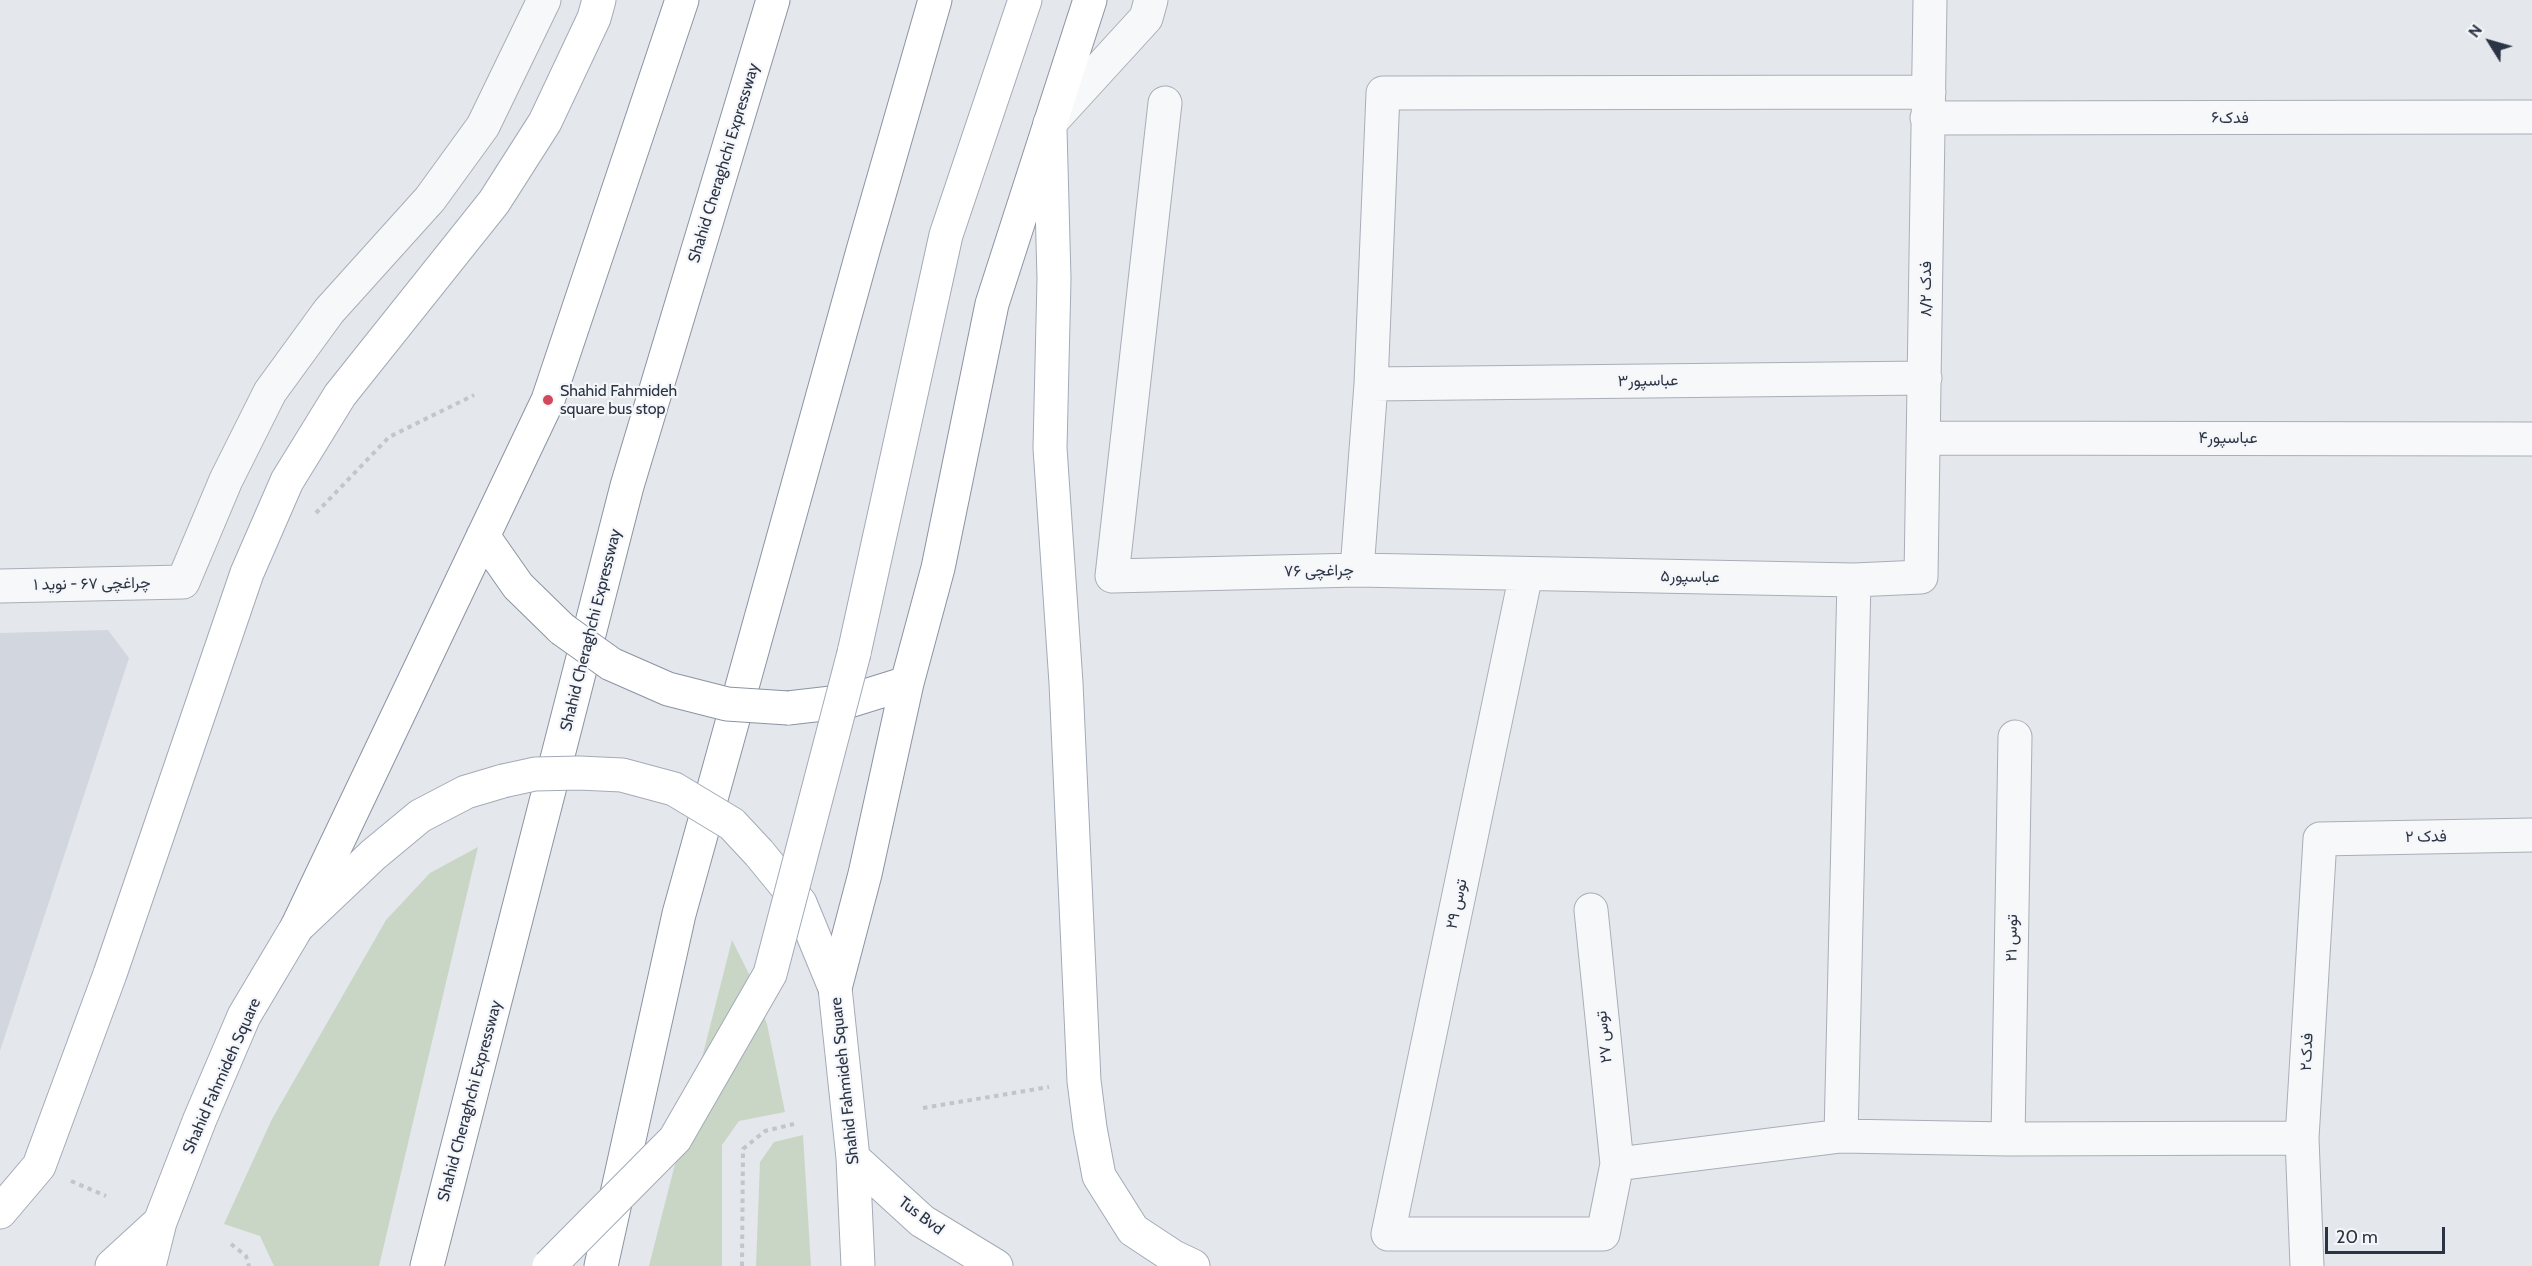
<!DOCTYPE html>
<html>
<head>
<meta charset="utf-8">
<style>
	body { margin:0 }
	#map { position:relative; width:2532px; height:1266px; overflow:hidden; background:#e4e7ec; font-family:Cabin,sans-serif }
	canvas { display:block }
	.north { position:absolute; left:2460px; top:12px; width:60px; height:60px; -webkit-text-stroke:4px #f4f6f9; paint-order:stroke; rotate:307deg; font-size:16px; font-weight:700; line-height:24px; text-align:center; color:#2b3445 }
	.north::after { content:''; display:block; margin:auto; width:21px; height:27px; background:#2b3445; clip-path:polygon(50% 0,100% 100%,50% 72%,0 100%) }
	.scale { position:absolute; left:2325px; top:1227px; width:120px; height:27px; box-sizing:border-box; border:3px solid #2b3445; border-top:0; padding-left:8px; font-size:18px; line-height:21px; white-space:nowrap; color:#2b3445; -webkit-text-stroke:4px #f4f6f9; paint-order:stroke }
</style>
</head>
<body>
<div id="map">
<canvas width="2532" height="1266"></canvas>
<div class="north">N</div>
<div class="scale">20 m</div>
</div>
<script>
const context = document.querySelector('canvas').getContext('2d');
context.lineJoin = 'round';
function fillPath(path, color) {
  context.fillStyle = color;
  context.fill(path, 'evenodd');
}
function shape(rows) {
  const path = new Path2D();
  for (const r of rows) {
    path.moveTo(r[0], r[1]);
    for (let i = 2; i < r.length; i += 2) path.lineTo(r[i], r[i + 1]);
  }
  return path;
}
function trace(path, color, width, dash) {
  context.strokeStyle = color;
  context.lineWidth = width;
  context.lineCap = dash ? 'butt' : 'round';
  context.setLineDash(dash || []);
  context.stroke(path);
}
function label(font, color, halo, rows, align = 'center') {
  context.font = font + ' Cabin,Vazirmatn,sans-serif';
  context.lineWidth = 4.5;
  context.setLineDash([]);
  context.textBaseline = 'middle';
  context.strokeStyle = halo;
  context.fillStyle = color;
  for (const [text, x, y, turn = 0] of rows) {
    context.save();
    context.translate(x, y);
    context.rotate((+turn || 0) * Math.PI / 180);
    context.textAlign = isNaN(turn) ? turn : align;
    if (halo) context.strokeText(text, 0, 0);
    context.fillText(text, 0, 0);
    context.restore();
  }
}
const built = shape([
	[108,630,129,658,0,1051,0,633]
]);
const green = shape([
	[478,847,379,1266,274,1266,260,1236,224,1224,272,1119,386,920,430,873],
	[732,940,750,976,767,1024,785,1112,739,1121,722,1145,722,1266,649,1266],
	[803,1135,811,1266,756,1266,760,1162,774,1142]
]);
const path = shape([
	[316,513,389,437,474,395],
	[923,1108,1049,1087],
	[71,1181,106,1196],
	[231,1244,246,1256,249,1266],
	[742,1266,743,1149,765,1131,794,1124]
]);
const minor = shape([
	[1165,103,1112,576,1357,570,1854,580,1921,577,1930,0],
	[1927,118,2532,117],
	[1371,384,1925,378],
	[1925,438,2532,439],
	[1357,570,1371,384,1383,93,1929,92],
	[1526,574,1388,1234,1603,1234,1617,1164,1841,1136,2008,1139,2302,1138],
	[0,586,183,582,226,480,270,392,329,311,430,199,483,126,544,0],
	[1591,910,1617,1164],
	[1841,1136,1854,580],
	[2008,1139,2015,737],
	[2307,1266,2302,1138,2320,839,2532,835]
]);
const tertiary = shape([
	[1050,123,1146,18,1151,0]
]);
const primary = shape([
	[1050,129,1054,279,1050,448,1066,683,1084,1081,1090,1128,1099,1176,1133,1230,1174,1257,1193,1266],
	[854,653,946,235,1025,0],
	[759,853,800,903,835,988,853,1158,858,1266],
	[853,1158,922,1221,996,1266],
	[0,1212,39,1166,110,974,247,573,287,481,340,395,494,202,545,122,594,18,599,0],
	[112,1266,160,1222],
	[149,1266,160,1222,200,1119,244,1016,297,927,373,855,420,816,466,792,503,781]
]);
const trunk = shape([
	[483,536,518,586,562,629],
	[788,708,849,701,907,683],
	[297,927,548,400,682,0],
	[835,988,865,874,907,683,938,568,992,304,1090,0],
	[427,1266,627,486,773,0],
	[601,1266,679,914,864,247,935,0]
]);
const primaryBridge = shape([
	[503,781,535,774,579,773,622,775,674,789,732,824,759,853],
	[549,1266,675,1139,770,974,854,653]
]);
const trunkBridge = shape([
	[562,629,611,664,668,689,727,704,788,708]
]);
const markers = [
	[548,400,6,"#d1495b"]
];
const streetNames = [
	["فدک۶",2230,118],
	["Shahid Cheraghchi Expressway",724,163,-73],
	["فدک ۸/۲",1926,289,-90],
	["عباسپور۳",1648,381,-1],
	["عباسپور۴",2228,438],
	["چراغچی ۷۶",1319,571,-1],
	["عباسپور۵",1690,577,1],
	["چراغچی ۶۷ - نوید ۱",92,584,-1],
	["Shahid Cheraghchi Expressway",591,630,-76],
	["فدک ۲",2426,837,-1],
	["توس ۲۹",1457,904,-78],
	["توس ۲۱",2012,938,-89],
	["توس ۲۷",1604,1037,-96],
	["فدک۲",2307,1052,-87],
	["Shahid Fahmideh Square",222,1076,-66],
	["Shahid Fahmideh Square",845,1081,-96],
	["Shahid Cheraghchi Expressway",470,1101,-75],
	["Tus Bvd",921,1216,37]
];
const poiNames = [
	["Shahid Fahmideh",560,391],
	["square bus stop",560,409]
];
fillPath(built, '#d2d6de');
fillPath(green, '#c9d6c5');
trace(minor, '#a9aeb7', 35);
trace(tertiary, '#a9aeb7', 35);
trace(primary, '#a3abb8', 35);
trace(trunk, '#8b94a3', 35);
trace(path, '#c2c5cb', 4, [4.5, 4.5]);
trace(minor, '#f7f8fa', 33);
trace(tertiary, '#f7f8fa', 33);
trace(primary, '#fff', 33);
trace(trunk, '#fff', 33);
trace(primaryBridge, '#a3abb8', 35, []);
trace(trunkBridge, '#8b94a3', 35, []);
trace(primaryBridge, '#fff', 33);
trace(trunkBridge, '#fff', 33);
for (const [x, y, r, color] of markers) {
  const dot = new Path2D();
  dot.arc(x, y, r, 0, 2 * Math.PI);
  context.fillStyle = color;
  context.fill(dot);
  trace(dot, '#f4f6f9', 2);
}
label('16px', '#2b3445', '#f4f6f9', streetNames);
label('16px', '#2b3445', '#f4f6f9', poiNames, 'left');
</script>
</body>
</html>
